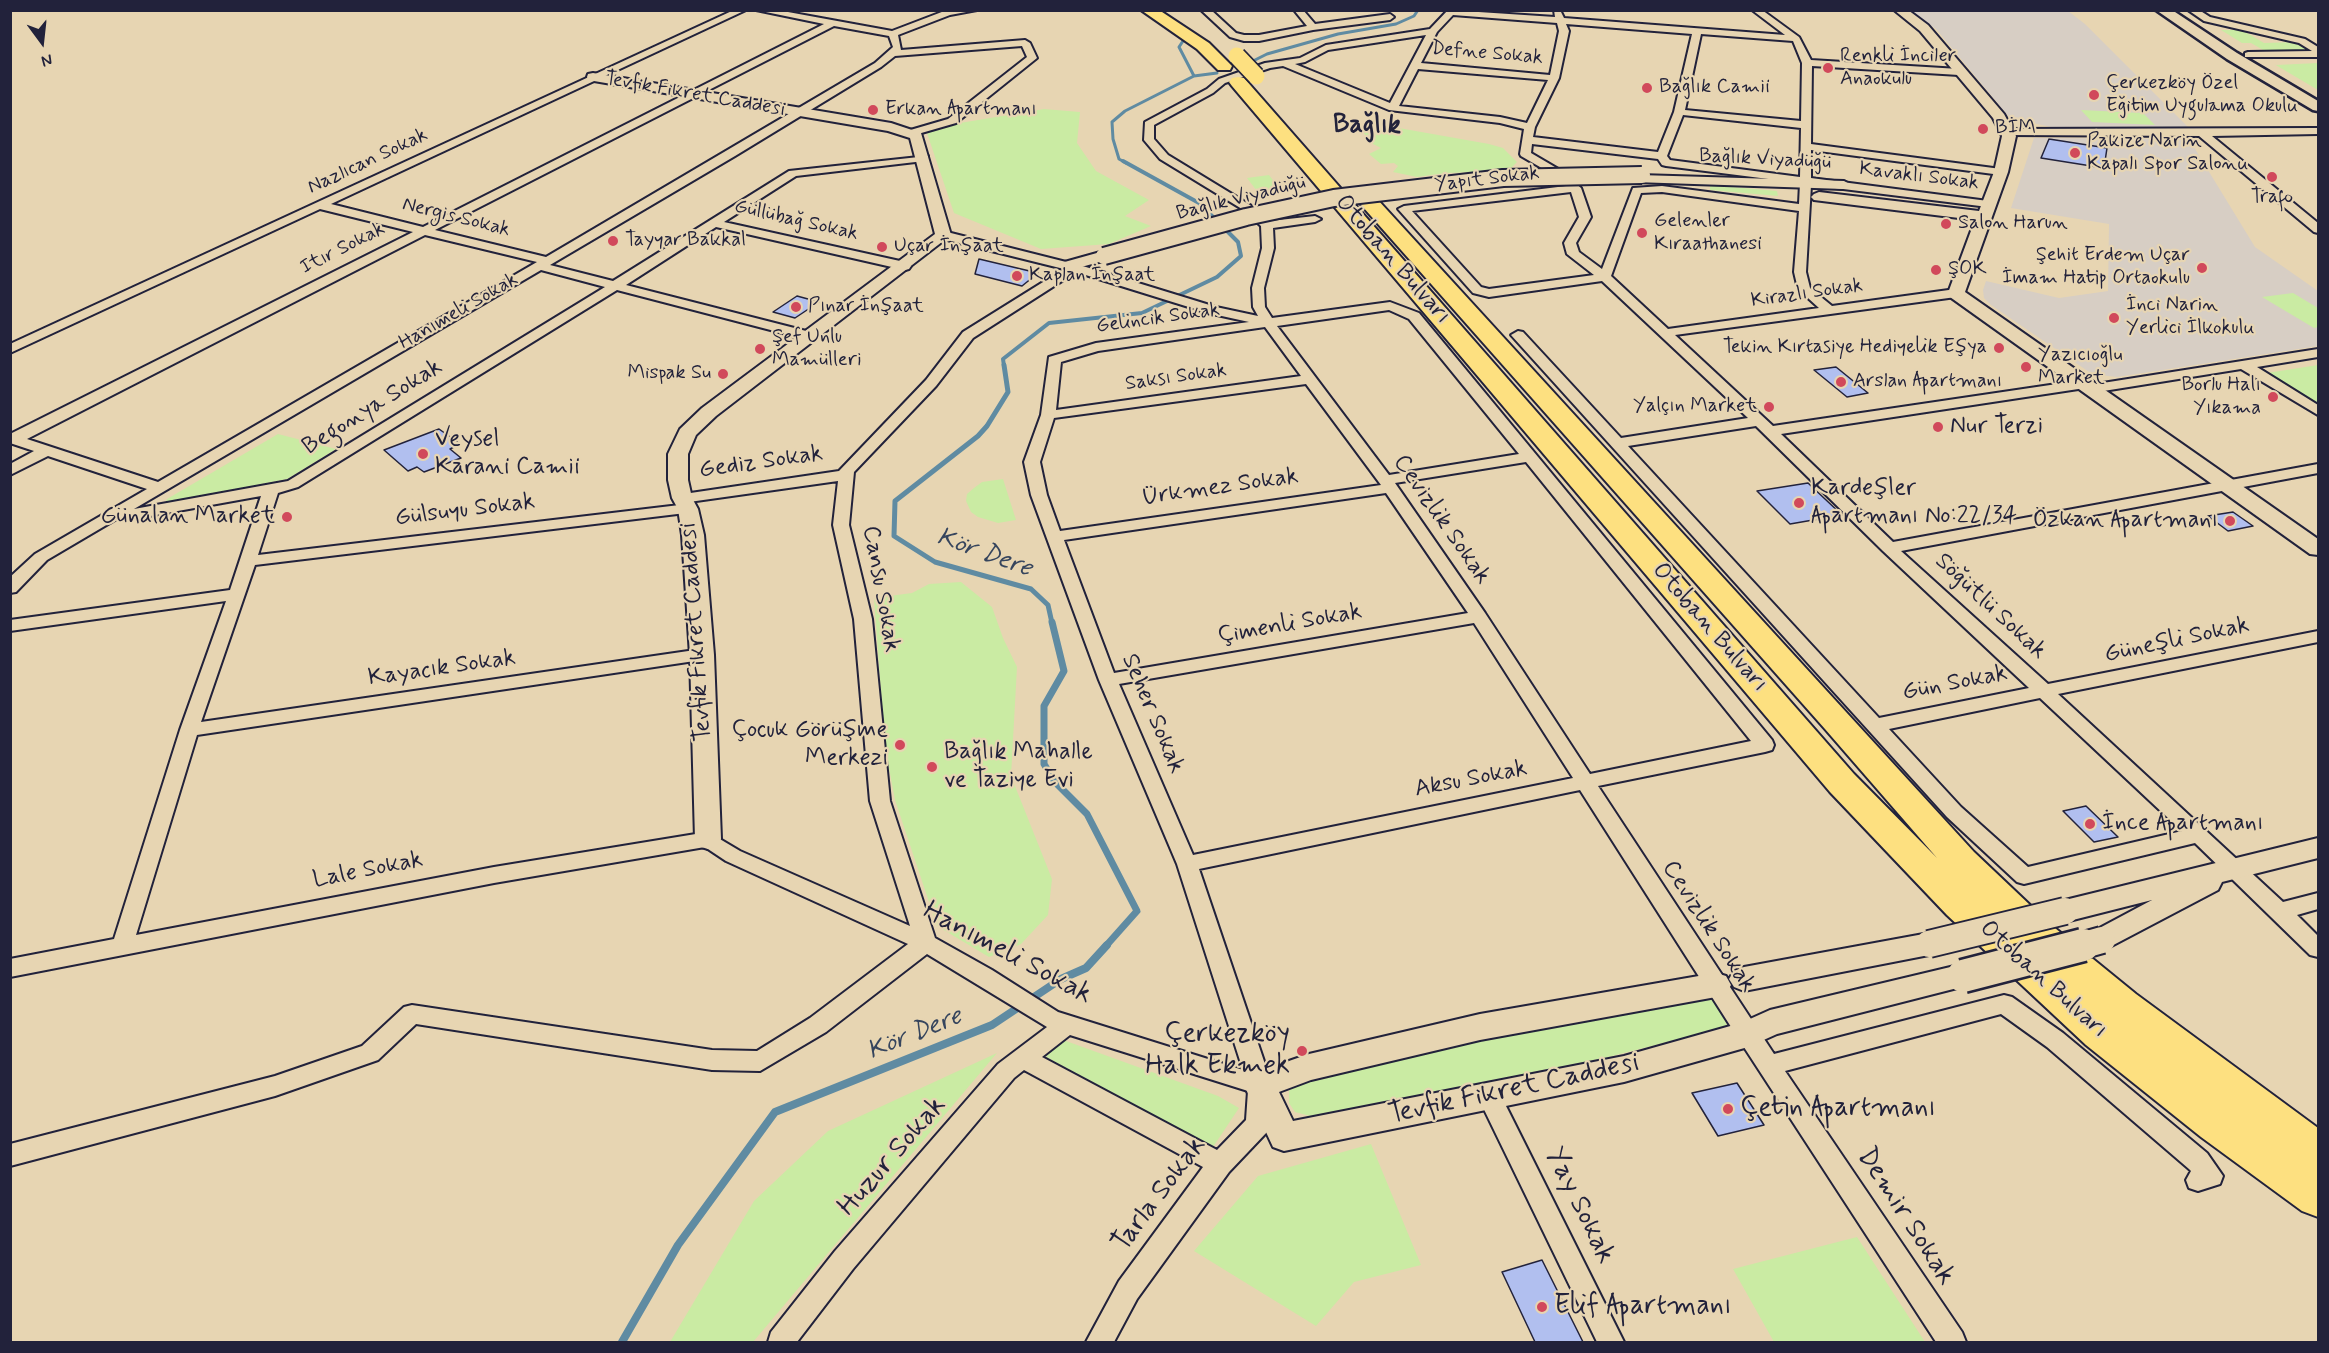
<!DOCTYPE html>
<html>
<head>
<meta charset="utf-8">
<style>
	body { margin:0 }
	#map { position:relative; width:2329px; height:1353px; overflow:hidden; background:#e7d5b2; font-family:Mynerve,sans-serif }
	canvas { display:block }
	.frame { position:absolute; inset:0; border:12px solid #22223b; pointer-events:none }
	.north { position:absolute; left:12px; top:12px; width:60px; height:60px; -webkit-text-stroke:4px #e7d5b2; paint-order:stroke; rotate:165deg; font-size:16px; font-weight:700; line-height:24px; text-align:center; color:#22223b }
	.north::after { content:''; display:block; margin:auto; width:21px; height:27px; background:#22223b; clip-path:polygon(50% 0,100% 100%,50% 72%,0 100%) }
</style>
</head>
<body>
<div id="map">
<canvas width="2329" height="1353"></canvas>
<div class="frame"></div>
<div class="north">N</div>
</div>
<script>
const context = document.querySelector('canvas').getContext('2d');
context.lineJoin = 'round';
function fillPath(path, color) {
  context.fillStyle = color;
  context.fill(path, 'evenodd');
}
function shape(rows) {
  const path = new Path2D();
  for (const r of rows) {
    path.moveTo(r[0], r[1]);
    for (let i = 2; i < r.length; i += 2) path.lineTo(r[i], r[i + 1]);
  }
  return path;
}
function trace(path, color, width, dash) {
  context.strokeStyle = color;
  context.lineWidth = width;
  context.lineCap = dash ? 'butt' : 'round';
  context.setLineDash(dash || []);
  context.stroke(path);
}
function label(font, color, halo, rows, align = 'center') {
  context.font = font + ' Mynerve,sans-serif';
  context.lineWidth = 4.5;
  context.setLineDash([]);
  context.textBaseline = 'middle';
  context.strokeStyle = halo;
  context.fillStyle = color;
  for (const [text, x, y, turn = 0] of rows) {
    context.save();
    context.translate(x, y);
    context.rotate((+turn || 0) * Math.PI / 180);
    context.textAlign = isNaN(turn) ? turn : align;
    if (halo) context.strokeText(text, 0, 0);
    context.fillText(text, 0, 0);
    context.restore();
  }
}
const built = shape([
	[1910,11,2068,11,2085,24,2192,131,2060,129,2010,118,1936,29],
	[2034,138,2189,139,2255,247,2318,291,2318,346,2117,377,2092,374,1991,305,1984,298,1983,290,1986,281,2059,298,2108,291,2109,224,2011,208]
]);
const green = shape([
	[2221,30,2242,30,2264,43,2298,42,2313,51,2265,51,2251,43,2242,43],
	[2318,63,2318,90,2274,64,2276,65],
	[1044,109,1080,112,1077,143,1096,171,1149,200,1125,216,1151,226,1109,244,1041,249,954,213,927,133,954,124],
	[2081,110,2143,113,2155,125,2092,122],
	[1358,125,1393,127,1489,144,1503,148,1517,162,1508,171,1446,173,1417,177,1393,172,1398,166,1394,163,1381,164,1369,154,1381,148,1371,143],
	[1269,175,1282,192,1260,195,1247,178],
	[1710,185,1777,191,1778,196,1710,190],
	[2293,293,2318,308,2318,327,2314,328,2262,297],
	[2318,365,2318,405,2267,373],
	[278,434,336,449,287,479,165,503,167,499],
	[1003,479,1016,520,998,523,978,517,971,512,966,501,967,494,974,488,982,482],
	[961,582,992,607,1003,638,1017,667,1011,776,1052,879,1048,915,1021,944,989,957,937,926,895,800,885,747,874,598,912,593,929,584],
	[1712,997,1727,1025,1707,1032,1604,1058,1310,1116,1295,1112,1289,1103,1289,1091,1297,1081,1545,1023],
	[1066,1041,1218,1096,1239,1108,1213,1147,1046,1057,1051,1047],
	[997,1053,753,1342,670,1342,754,1201,828,1131],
	[1371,1144,1421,1265,1354,1282,1316,1326,1194,1251,1258,1176],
	[1857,1237,1925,1342,1774,1342,1733,1269]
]);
const streamFar4 = shape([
	[1183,41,1179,47,1194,76],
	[1253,61,1267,54,1338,34,1396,24,1414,16,1418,10],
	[1126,163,1119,159,1113,139,1112,122,1125,111,1194,76,1217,73]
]);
const streamFar3 = shape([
	[1004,366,1003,359,1049,323,1142,313,1217,277,1241,256,1238,242,1199,203,1123,161]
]);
const streamFar2 = shape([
	[1004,365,1008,392,987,426,978,436,895,501,894,536,935,562,1031,589,1048,605,1052,623]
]);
const streamFar1 = shape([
	[1052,622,1064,671,1044,706,1044,764,1055,782,1087,814,1137,911,1105,947]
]);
const stream = shape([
	[622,1342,678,1245,775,1112,992,1025,1061,979,1086,968,1107,945]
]);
const building = shape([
	[2049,139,2107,148,2104,168,2041,158,2049,139],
	[979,259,1038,273,1022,286,975,274,979,259],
	[797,296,819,302,795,318,773,312,797,296],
	[1836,367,1868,393,1847,397,1814,370,1836,367],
	[439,429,460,444,450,449,461,458,424,472,417,467,408,471,384,450,439,429],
	[1808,483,1842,515,1790,524,1757,491,1808,483],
	[2233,512,2253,526,2228,531,2208,516,2233,512],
	[2086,806,2118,837,2094,842,2063,811,2086,806],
	[1737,1083,1764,1125,1718,1136,1692,1093,1737,1083],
	[1542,1260,1583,1342,1535,1342,1502,1272,1542,1260]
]);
const minor = shape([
	[734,10,746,10,331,204,423,227,824,24,756,10,777,10,892,31,947,10,977,10,950,15,898,35,901,50,1025,40,1030,43,1037,58,956,123,911,136,906,133,907,131,948,119,1027,57,1022,46,895,56,881,67,735,156,550,265,613,281,789,171,928,156,928,160,924,161,796,176,724,222,909,263,911,266,909,269,905,270,716,227,626,285,814,333,816,336,814,339,809,340,617,290,298,487,278,493,258,555,688,504,696,509,694,512,255,565,201,722,702,649,708,651,711,655,708,659,197,735,136,935,494,867,708,832,740,851,910,926,870,801,854,619,833,525,838,481,682,503,677,501,674,498,677,495,839,471,926,380,963,332,1064,269,939,238,939,232,943,231,1086,267,1216,307,1258,316,1253,307,1252,288,1262,248,1261,226,1242,209,1160,159,1144,140,1145,122,1207,89,1219,79,1265,63,1300,58,1326,45,1430,29,1448,10,1555,17,1554,10,1560,10,1564,18,1785,35,1752,10,1762,10,1799,37,1811,60,1959,69,1964,72,1959,75,1812,66,1811,144,2001,169,2007,172,2001,175,1811,150,1811,178,1988,201,1994,204,1988,207,1811,185,1806,272,1810,288,1832,306,1956,289,1962,293,1956,297,1675,335,1773,426,2084,380,2089,381,2090,385,2318,349,2318,357,2257,367,2318,405,2318,415,2241,369,2091,393,2086,392,2085,388,1781,434,1893,542,2318,464,2318,473,1901,551,2048,684,2318,631,2318,642,2058,694,2283,902,2318,893,2318,909,2297,915,2318,936,2318,957,2310,955,2195,843,2024,884,2017,882,1947,817,1511,335,1518,331,1523,332,1621,438,1748,418,1602,281,1489,297,1473,293,1398,209,1404,206,1566,186,1552,174,1521,156,1520,154,1524,129,1500,123,1389,110,1283,66,1270,68,1225,83,1213,93,1154,125,1154,139,1168,155,1250,205,1270,221,1315,216,1321,219,1315,222,1273,228,1274,248,1264,288,1265,307,1272,318,1390,302,1419,313,1772,740,1774,745,1772,750,1765,752,1598,786,1774,1054,2004,995,2012,997,2063,1033,2207,1153,2223,1176,2220,1184,2198,1191,2189,1188,2186,1180,2191,1171,2189,1169,2047,1047,2001,1014,1785,1071,1962,1332,1966,1342,1936,1342,1740,1041,1580,790,1199,869,1272,1085,1270,1124,1267,1132,1229,1172,1137,1299,1114,1342,1086,1342,1119,1281,1203,1167,1024,1070,1014,1078,853,1269,797,1342,768,1342,771,1332,835,1251,998,1064,1047,1027,927,954,826,1032,760,1071,712,1070,416,1024,378,1060,275,1096,10,1166,10,1144,275,1076,362,1046,404,1007,412,1005,712,1050,757,1051,810,1018,908,944,726,861,705,847,494,883,10,977,10,959,114,939,180,730,226,601,10,631,10,620,230,590,261,496,128,520,120,517,47,560,16,592,10,593,10,577,35,554,147,489,48,456,10,475,10,464,34,451,10,443,10,434,413,232,320,209,10,353,10,344,734,10],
	[1453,15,1557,23,1559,31,1550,75,1421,63,1437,32,1453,15],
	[1566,24,1692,34,1674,112,1658,152,1533,137,1535,127,1559,78,1569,31,1566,24],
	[834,26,889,36,893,47,875,63,546,257,435,230,834,26],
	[1701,34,1793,41,1802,63,1801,121,1685,110,1701,34],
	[1426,35,1390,103,1295,64,1305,62,1328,50,1426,35],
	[1418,69,1548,80,1527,123,1500,117,1399,106,1418,69],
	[1683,115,1801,128,1800,177,1670,160,1667,156,1683,115],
	[1532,144,1658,159,1662,165,1666,166,1800,183,1799,204,1662,186,1633,188,1602,269,1579,252,1576,243,1591,217,1581,188,1560,170,1531,153,1532,144],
	[1571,192,1579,217,1564,243,1567,254,1594,275,1489,289,1481,287,1412,211,1571,192],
	[1662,192,1799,211,1794,272,1798,289,1819,308,1668,329,1611,276,1641,193,1662,192],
	[425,235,537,262,158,482,27,439,425,235],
	[541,270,605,287,288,481,134,509,541,270],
	[1076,272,1208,313,1249,322,1096,343,1049,357,1041,415,1024,462,1031,495,1099,680,1177,864,1243,1070,1058,1012,992,970,935,938,890,801,872,619,849,525,854,472,936,386,973,338,1076,272],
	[1389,310,1409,319,1519,454,1389,475,1277,326,1389,310],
	[1265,327,1301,376,1056,410,1061,362,1098,351,1265,327],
	[1306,384,1381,485,1060,531,1047,495,1040,462,1054,418,1306,384],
	[1756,426,1883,551,2029,688,1879,718,1628,446,1756,426],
	[1526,462,1751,741,1590,774,1485,613,1395,483,1526,462],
	[1386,493,1468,613,1114,673,1064,540,1386,493],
	[1474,623,1573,778,1193,855,1119,684,1474,623],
	[2040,698,2182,831,2028,867,1961,807,1889,729,2040,698],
	[1070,1035,1248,1091,1246,1120,1217,1150,1042,1057,1070,1035],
	[1201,10,1211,10,1236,33,1244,35,1259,35,1307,26,1294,10,1303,10,1315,24,1390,14,1394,17,1390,20,1313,30,1259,41,1244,41,1230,37,1201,10],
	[2188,10,2199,10,2210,17,2305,39,2318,47,2318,57,2245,57,2245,53,2248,52,2312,51,2299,43,2204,21,2188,10],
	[2318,128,2318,134,2212,136,2318,223,2318,233,2314,232,2199,136,2007,135,2002,132,2007,129,2318,128],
	[1490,1087,1498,1090,1624,1342,1597,1342,1478,1097,1482,1090,1490,1087]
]);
const tertiary = shape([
	[1894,10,1908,10,1928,25,2004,114,2016,136,2008,172,1965,292,2318,539,2318,555,2310,554,1950,297,1948,293,1975,220,1814,200,1811,197,1814,194,1819,192,1979,211,1994,172,2002,136,1993,118,1920,31,1894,10],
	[593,73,891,123,921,133,951,235,716,416,696,435,688,454,688,480,692,498,698,509,704,535,714,655,721,839,718,846,708,849,698,846,695,839,690,655,682,535,678,509,672,498,668,480,668,454,680,429,702,408,935,234,910,138,888,131,588,80,587,77,588,74,593,73],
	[1639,175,1844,181,1851,185,1844,189,1634,182,1632,179,1634,176,1639,175],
	[1104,251,1112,256,1110,259,1067,271,1059,266,1061,263,1104,251],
	[2318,838,2318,858,2222,882,2218,890,2102,951,2092,948,2088,940,2092,932,2152,900,2065,922,2055,919,2051,911,2055,903,2065,900,2318,838],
	[1929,933,1939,936,1943,944,1939,952,1929,955,1744,991,1734,987,1729,979,1734,971,1744,967,1929,933],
	[1963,964,1973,968,1978,976,1973,984,1777,1034,1748,1047,1624,1082,1284,1151,1273,1147,1244,1085,1249,1075,1309,1054,1480,1014,1716,973,1726,976,1731,985,1726,994,1716,997,1480,1040,1311,1080,1279,1092,1293,1121,1624,1056,1741,1023,1770,1010,1963,964]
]);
const secondary = shape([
	[2156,10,2172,10,2237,53,2318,101,2318,111,2313,110,2227,59,2156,10]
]);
const trunk = shape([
	[1141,10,1159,10,1209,43,1232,66,1230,70,1218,70,1197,49,1141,10],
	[1238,77,1244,78,1854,774,1937,858,1825,729,1363,207,1360,203,1363,199,1377,199,1974,852,2050,924,2136,994,2318,1128,2318,1171,2317,1171,2318,1172,2318,1217,2302,1211,2201,1137,2086,1045,1947,915,1830,792,1232,86,1229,82,1232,78,1238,77]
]);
const tertiaryBridgeFar2 = shape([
	[1104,256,1246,217,1334,198,1503,178,1642,175]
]);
const tertiaryBridgeFar1 = shape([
	[1929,944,2065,911],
	[2077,947,2102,940]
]);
const tertiaryBridge = shape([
	[1963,976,2083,945]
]);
const trunkBridge = shape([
	[1237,56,1256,76]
]);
const markers = [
	[1828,68,6,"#d1495b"],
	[1647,88,6,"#d1495b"],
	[2094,95,6,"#d1495b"],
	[873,110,6,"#d1495b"],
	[1983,129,6,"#d1495b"],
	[2075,153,6,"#d1495b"],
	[2272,177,6,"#d1495b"],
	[1946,224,6,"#d1495b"],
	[1642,233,6,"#d1495b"],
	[613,241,6,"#d1495b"],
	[882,247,6,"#d1495b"],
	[2202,268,6,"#d1495b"],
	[1936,270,6,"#d1495b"],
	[1017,276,6,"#d1495b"],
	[796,307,6,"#d1495b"],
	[2114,318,6,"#d1495b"],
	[1999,348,6,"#d1495b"],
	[760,349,6,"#d1495b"],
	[2026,367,6,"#d1495b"],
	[723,374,6,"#d1495b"],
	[1841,382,6,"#d1495b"],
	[2273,397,6,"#d1495b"],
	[1769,407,6,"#d1495b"],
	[1938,427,6,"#d1495b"],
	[423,454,6,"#d1495b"],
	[1799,503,6,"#d1495b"],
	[287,517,6,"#d1495b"],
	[2230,521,6,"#d1495b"],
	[900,745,6,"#d1495b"],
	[932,767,6,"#d1495b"],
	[2090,824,6,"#d1495b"],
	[1302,1051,6,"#d1495b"],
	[1728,1109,6,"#d1495b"],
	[1542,1307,6,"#d1495b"]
];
const farStreetnames = [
	["Defne Sokak",1487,54,5],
	["Tevfik Fikret Caddesi",695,95,10],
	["Bağlık Viyadüğü",1765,160,3],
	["Nazlıcan Sokak",368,162,-25],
	["Kavaklı Sokak",1919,177,7],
	["Yapıt Sokak",1487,180,-7],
	["Bağlık Viyadüğü",1241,199,-14],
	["Nergis Sokak",456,218,14],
	["Güllübağ Sokak",796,221,13],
	["Itır Sokak",343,249,-27],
	["Kirazlı Sokak",1807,294,-8],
	["Hanımeli Sokak",459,312,-30],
	["Gelincik Sokak",1158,319,-8],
	["Saksı Sokak",1176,378,-8]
];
const farPoinames = [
	["Renkli İnciler",1840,57],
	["Anaokulu",1840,80],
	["Çerkezköy Özel",2106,84],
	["Eğitim Uygulama Okulu",2106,107],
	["Bağlık Camii",1659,88],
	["Erkan Apartmanı",885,110],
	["BİM",1995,129],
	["Pakize Narin",2087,142],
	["Kapalı Spor Salonu",2087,165],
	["Trafo",2272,198,"center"],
	["Gelenler",1654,222],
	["Kıraathanesi",1654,245],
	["Salon Harun",1958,224],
	["Tayyar Bakkal",625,241],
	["Uçar İnşaat",894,247],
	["Şehit Erdem Uçar",2190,256,"right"],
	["İmam Hatip Ortaokulu",2190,279,"right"],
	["ŞOK",1948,270],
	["Kaplan İnşaat",1029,276],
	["İnci Narin",2126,306],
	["Yerlici İlkokulu",2126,329],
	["Pınar İnşaat",808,307],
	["Şef Unlu",772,338],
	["Mamülleri",772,361],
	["Tekin Kırtasiye Hediyelik Eşya",1987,348,"right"],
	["Yazıcıoğlu",2038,356],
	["Market",2038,379],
	["Mispak Su",711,374,"right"],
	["Arslan Apartmanı",1853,382],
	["Borlu Halı",2261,386,"right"],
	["Yıkama",2261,409,"right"],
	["Yalçın Market",1757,407,"right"]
];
const streetNames = [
	["Otoban Bulvarı",1392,260,49],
	["Begonya Sokak",373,408,-32],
	["Gediz Sokak",761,463,-8],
	["Ürkmez Sokak",1220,488,-8],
	["Gülsuyu Sokak",465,511,-7],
	["Cevizlik Sokak",1441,520,55],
	["Cansu Sokak",880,589,80],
	["Söğütlü Sokak",1990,607,43],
	["Çimenli Sokak",1290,625,-10],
	["Otoban Bulvarı",1709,628,49],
	["Tevfik Fikret Caddesi",697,632,-94],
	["Güneşli Sokak",2177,641,-12],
	["Kayacık Sokak",442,669,-8],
	["Gün Sokak",1955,684,-11],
	["Seher Sokak",1152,714,67],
	["Aksu Sokak",1471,780,-11],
	["Lale Sokak",368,871,-11],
	["Cevizlik Sokak",1708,927,57],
	["Otoban Bulvarı",2043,980,42]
];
const poiNames = [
	["Nur Terzi",1950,427],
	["Veysel",435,440],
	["Karani Camii",435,468],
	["Kardeşler",1811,489],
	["Apartmanı No:22/34",1811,517],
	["Günalan Market",275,517,"right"],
	["Özkan Apartmanı",2218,521,"right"],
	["Çocuk Görüşme",888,731,"right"],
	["Merkezi",888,759,"right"],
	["Bağlık Mahalle",944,753],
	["ve Taziye Evi",944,781],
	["İnce Apartmanı",2102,824]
];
const farDistrictnames = [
	["Bağlık",1367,127]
];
const waterNames = [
	["Kör Dere",984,554,20],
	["Kör Dere",915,1035,-22]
];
const nearStreetnames = [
	["Hanımeli Sokak",1007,954,28],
	["Tevfik Fikret Caddesi",1514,1090,-12],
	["Huzur Sokak",893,1157,-49],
	["Tarla Sokak",1160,1195,-53],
	["Yay Sokak",1579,1206,64],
	["Demir Sokak",1905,1217,57]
];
const nearPoinames = [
	["Çerkezköy",1290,1035,"right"],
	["Halk Ekmek",1290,1067,"right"],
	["Çetin Apartmanı",1740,1109],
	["Elif Apartmanı",1554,1307]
];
fillPath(built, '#d7cec4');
fillPath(green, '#caeba3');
trace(streamFar4, '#5f8ba2', 3);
trace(streamFar3, '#5f8ba2', 4);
trace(streamFar2, '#5f8ba2', 5);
trace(streamFar1, '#5f8ba2', 7);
trace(stream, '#5f8ba2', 8);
fillPath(building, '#b1bfef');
trace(building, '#22223b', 1.5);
trace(minor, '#22223b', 4);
trace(tertiary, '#22223b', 4);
trace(secondary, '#22223b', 5);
trace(trunk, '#22223b', 4);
fillPath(minor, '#e7d5b2');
fillPath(tertiary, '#e7d5b2');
fillPath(secondary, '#e7d5b2');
fillPath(trunk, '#fde080');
trace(tertiaryBridgeFar2, '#22223b', 20, []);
trace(tertiaryBridgeFar1, '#22223b', 30, []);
trace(tertiaryBridge, '#22223b', 37, []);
trace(trunkBridge, '#22223b', 20, []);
trace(tertiaryBridgeFar2, '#e7d5b2', 16);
trace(tertiaryBridgeFar1, '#e7d5b2', 26);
trace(tertiaryBridge, '#e7d5b2', 32);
trace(trunkBridge, '#fde080', 17);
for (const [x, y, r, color] of markers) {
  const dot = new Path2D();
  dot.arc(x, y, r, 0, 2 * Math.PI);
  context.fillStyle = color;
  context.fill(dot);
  trace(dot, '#e7d5b2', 2);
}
label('20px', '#22223b', '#e7d5b2', farStreetnames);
label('20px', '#22223b', '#e7d5b2', farPoinames, 'left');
label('24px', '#22223b', '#e7d5b2', streetNames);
label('24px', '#22223b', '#e7d5b2', poiNames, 'left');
label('bold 26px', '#22223b', '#e7d5b2', farDistrictnames);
label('italic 26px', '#36455d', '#e7d5b2', waterNames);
label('28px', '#22223b', '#e7d5b2', nearStreetnames);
label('28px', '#22223b', '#e7d5b2', nearPoinames, 'left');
</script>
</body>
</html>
